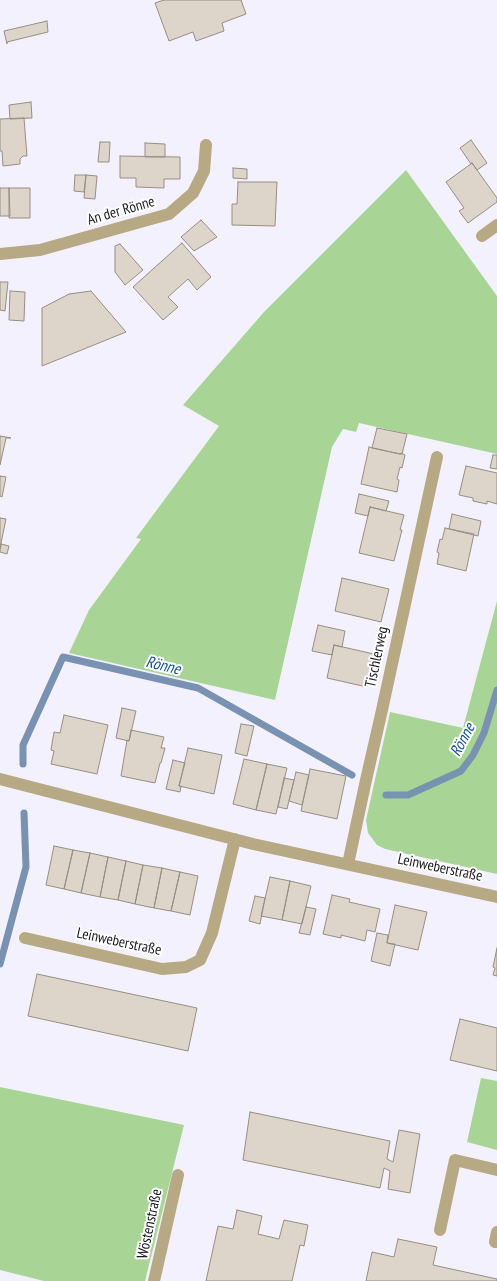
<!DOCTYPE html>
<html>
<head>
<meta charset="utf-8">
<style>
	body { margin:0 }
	canvas { display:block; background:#f4f1fe }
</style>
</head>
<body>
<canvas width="497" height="1281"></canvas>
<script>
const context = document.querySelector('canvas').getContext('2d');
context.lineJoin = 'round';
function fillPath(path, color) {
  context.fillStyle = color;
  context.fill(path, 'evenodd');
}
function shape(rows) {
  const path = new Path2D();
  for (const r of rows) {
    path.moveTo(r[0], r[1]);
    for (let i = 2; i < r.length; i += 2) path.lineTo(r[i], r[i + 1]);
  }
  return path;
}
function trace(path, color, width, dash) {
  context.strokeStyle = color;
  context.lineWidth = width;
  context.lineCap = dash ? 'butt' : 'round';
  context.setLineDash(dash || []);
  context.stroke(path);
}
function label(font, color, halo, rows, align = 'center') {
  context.font = font + ' "PT Sans Narrow",sans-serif';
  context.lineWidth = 4;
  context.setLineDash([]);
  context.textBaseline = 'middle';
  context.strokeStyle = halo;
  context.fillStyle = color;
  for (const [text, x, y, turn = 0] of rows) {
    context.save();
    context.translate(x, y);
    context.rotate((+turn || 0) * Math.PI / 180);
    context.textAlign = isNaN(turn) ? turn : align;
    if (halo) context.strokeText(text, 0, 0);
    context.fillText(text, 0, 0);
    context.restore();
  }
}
const green = shape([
	[406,170,497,296,497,454,359,423,356,432,343,429,332,447,275,700,69,653,89,610,141,539,136,538,219,426,183,405,264,312],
	[497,601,497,874,385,849,377,845,368,833,366,820,390,712,463,728],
	[481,1078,497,1081,497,1150,467,1142],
	[0,1087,184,1125,145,1281,44,1281,0,1270]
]);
const stream = shape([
	[23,764,23,745,63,657,198,688,352,775],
	[386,795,408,795,461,771,473,755,484,733,497,690],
	[0,964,26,867,24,813]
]);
const building = shape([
	[164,0,241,0,246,14,222,23,224,31,196,41,193,32,169,41,155,3,164,0],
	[47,21,48,32,7,42,7,44,4,31,47,21],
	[31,102,32,118,10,119,9,105,31,102],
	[24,118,27,156,23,156,20,159,20,164,3,166,2,151,0,151,0,119,24,118],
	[471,140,487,163,477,170,472,163,471,164,460,148,471,140],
	[100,142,110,142,109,162,98,162,100,142],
	[145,143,165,144,165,157,145,157,145,143],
	[120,156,180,157,180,179,164,179,164,188,136,187,136,178,120,178,120,156],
	[472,163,497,198,497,202,468,223,459,211,464,208,446,182,472,163],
	[233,168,247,169,247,179,233,178,233,168],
	[75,175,86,175,84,192,74,191,75,175],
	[86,175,97,176,95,199,84,198,86,175],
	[238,182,277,182,275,226,232,225,232,204,237,204,238,182],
	[0,188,9,188,10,216,0,216,0,188],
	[9,188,30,188,30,218,9,218,9,188],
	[201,220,217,237,194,251,181,237,201,220],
	[182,243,211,277,197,290,188,279,168,297,178,307,163,320,133,287,182,243],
	[120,244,143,270,125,285,115,272,115,246,120,244],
	[0,282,8,282,5,311,0,310,0,282],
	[10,291,25,292,24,321,9,320,10,291],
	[91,291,126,332,42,366,42,308,69,294,91,291],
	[377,428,407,434,402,454,400,454,372,448,377,428],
	[0,436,11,438,6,438,0,465,0,436],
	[369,447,400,454,401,453,405,455,402,468,400,467,397,479,399,480,397,492,361,484,369,447],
	[493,455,497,455,497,469,490,468,493,455],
	[466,466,497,473,497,504,487,501,487,504,473,501,473,498,459,495,466,466],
	[0,476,6,477,2,497,0,496,0,476],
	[359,494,389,501,386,511,370,507,368,516,355,513,359,494],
	[370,507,404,515,400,530,402,530,394,561,359,553,370,507],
	[452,514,481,521,478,536,449,529,452,514],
	[0,518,6,519,0,548,0,518],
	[445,528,474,534,466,571,437,564,439,553,437,552,440,539,442,540,445,528],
	[1,544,9,546,7,554,0,552,1,544],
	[342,578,389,589,381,622,335,611,342,578],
	[318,625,345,631,342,647,334,645,332,655,312,651,318,625],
	[334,645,374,654,367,687,327,678,334,645],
	[122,708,136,711,129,741,116,738,122,708],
	[64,715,108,725,97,774,51,764,54,751,51,750,54,732,60,733,64,715],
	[241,724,254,726,247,756,235,753,241,724],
	[131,730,164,737,161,748,165,748,161,763,160,763,155,783,121,776,127,740,129,741,131,730],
	[188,748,222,755,214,794,179,786,188,748],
	[244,759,267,764,256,810,233,804,244,759],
	[173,760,185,763,179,786,181,786,180,792,166,789,173,760],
	[267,764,287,768,276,814,256,810,267,764],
	[310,769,346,776,337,819,301,811,310,769],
	[296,772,309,775,302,805,289,801,296,772],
	[284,778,294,780,287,809,278,807,284,778],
	[54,846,73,850,64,889,46,885,54,846],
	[73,850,90,853,81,893,64,889,73,850],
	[90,853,108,857,100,897,81,893,90,853],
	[108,857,126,861,118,900,100,897,108,857],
	[126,861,143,865,135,904,118,900,126,861],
	[143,865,162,868,154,908,135,904,143,865],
	[162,868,180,872,171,911,154,908,162,868],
	[180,872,198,876,190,915,171,911,180,872],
	[270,877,290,881,282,920,261,916,270,877],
	[290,881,311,886,302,924,282,920,290,881],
	[332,895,350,899,349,902,380,909,375,932,367,930,365,941,341,935,341,938,323,934,332,895],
	[255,896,265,898,260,924,249,921,255,896],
	[395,905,427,912,418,950,387,943,395,905],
	[306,907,316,909,310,935,299,933,306,907],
	[377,933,388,935,387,943,395,944,390,966,371,961,377,933],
	[497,948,497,976,493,975,495,968,493,967,497,948],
	[37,974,197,1008,188,1051,28,1016,37,974],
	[460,1019,497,1028,497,1071,450,1060,460,1019],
	[250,1112,390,1141,387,1159,393,1162,399,1130,420,1134,410,1193,388,1189,390,1171,384,1168,380,1188,243,1160,250,1112],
	[237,1210,262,1216,258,1234,279,1239,284,1220,308,1225,304,1246,300,1245,292,1281,206,1281,218,1226,233,1229,237,1210],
	[398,1239,437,1247,433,1265,497,1279,497,1281,366,1281,372,1252,394,1257,398,1239]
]);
const lane = shape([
	[440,1230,455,1160,497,1170],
	[495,1242,497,1232]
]);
const street = shape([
	[482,236,497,225],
	[0,254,40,250,169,214,193,193,204,171,206,145],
	[0,779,253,844,497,897],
	[348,864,366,780,382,710,437,457],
	[25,938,162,969,186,967,200,960,212,933,235,839],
	[154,1281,178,1175]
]);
const streetNames = [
	["An der Rönne",121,211,-16],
	["Tischlerweg",377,657,-78],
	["Leinweberstraße",440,868,12],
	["Leinweberstraße",119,942,12],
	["Wöstenstraße",150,1224,-78]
];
const waterNames = [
	["Rönne",163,666,13],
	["Rönne",463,740,-62]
];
fillPath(green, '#a8d596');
trace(stream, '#7992b1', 7);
fillPath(building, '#ded5ca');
trace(building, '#968e84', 1);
trace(lane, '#b7a983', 12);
trace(street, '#b7a983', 12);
label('15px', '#18171c', '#fff', streetNames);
label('italic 16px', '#125291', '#fff', waterNames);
</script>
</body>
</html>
